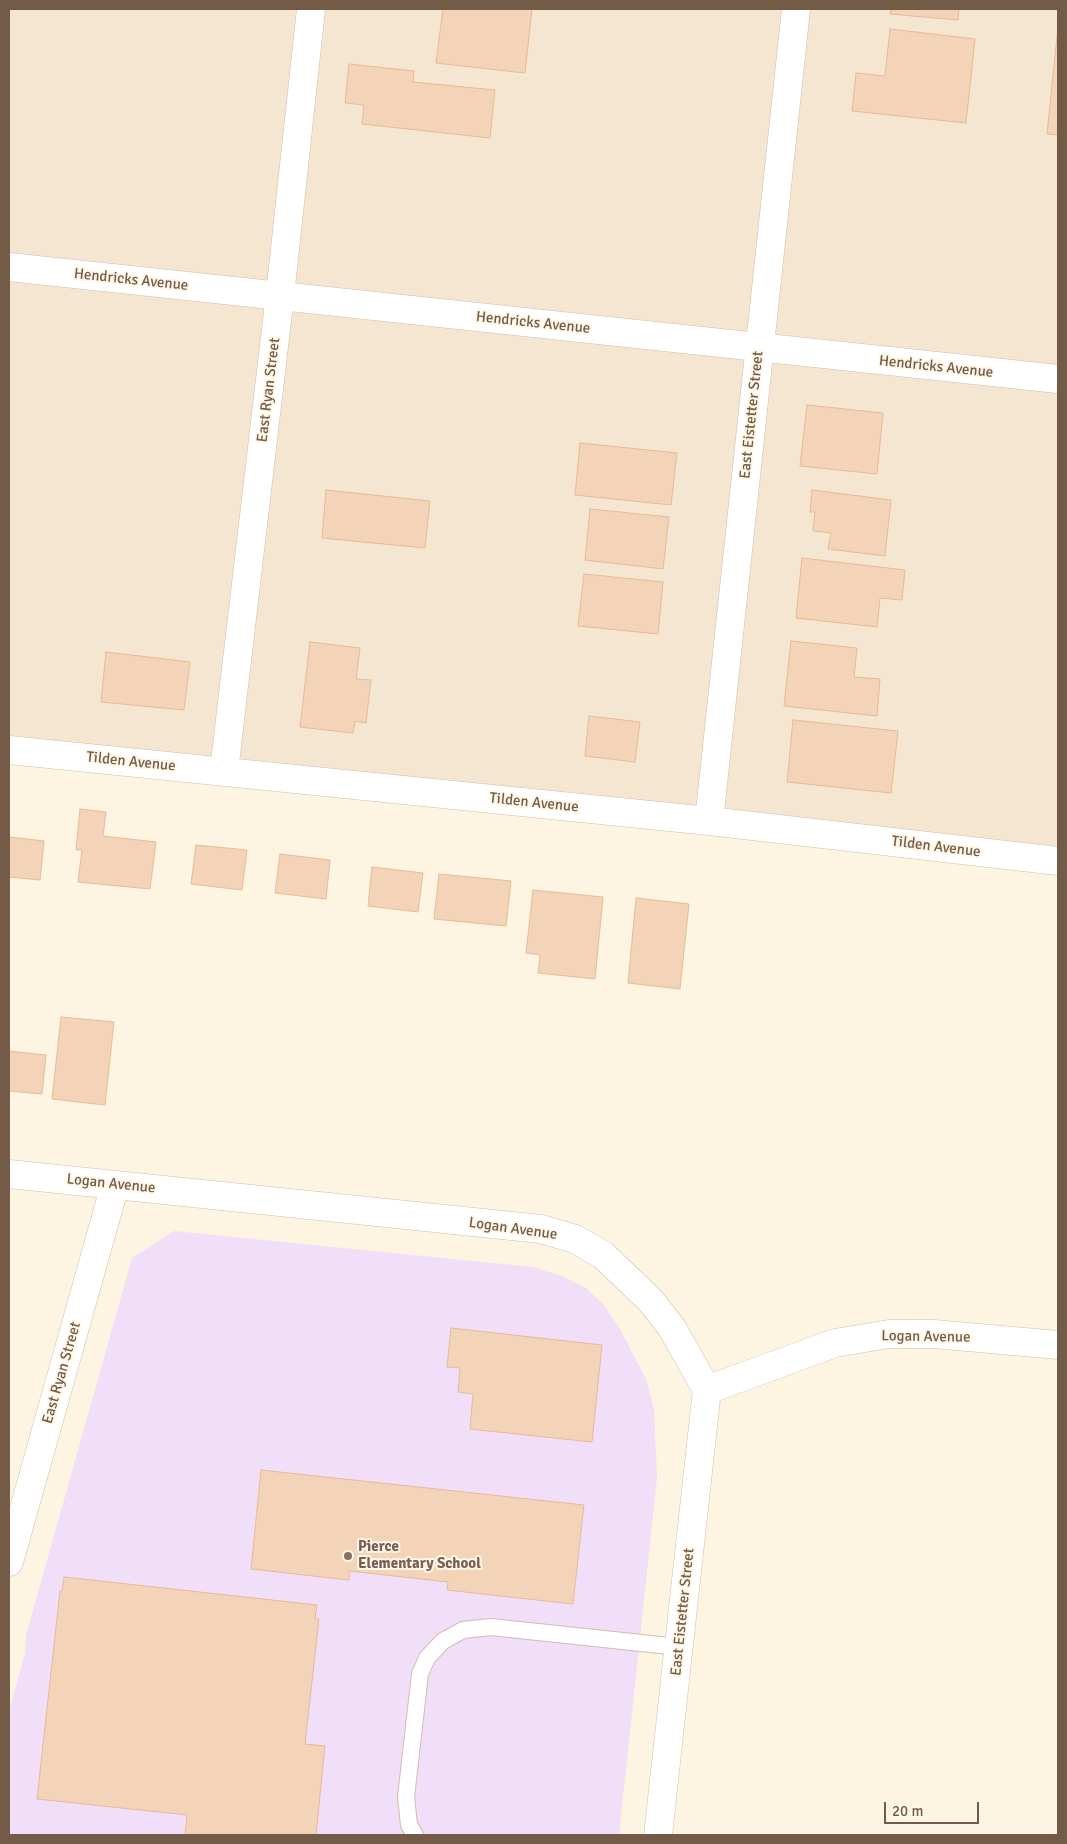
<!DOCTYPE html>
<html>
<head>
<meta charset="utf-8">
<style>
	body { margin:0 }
	#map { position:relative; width:1067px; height:1844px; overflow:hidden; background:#fdf4e1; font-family:Signika,sans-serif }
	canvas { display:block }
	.frame { position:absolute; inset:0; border:10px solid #745b48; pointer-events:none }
	.scale { position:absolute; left:884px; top:1802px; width:95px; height:22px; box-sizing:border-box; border:2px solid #745b48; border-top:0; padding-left:6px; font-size:15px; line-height:18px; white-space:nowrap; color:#745b48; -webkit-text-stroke:4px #fff8e8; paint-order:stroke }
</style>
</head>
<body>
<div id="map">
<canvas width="1067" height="1844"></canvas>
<div class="frame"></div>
<div class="scale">20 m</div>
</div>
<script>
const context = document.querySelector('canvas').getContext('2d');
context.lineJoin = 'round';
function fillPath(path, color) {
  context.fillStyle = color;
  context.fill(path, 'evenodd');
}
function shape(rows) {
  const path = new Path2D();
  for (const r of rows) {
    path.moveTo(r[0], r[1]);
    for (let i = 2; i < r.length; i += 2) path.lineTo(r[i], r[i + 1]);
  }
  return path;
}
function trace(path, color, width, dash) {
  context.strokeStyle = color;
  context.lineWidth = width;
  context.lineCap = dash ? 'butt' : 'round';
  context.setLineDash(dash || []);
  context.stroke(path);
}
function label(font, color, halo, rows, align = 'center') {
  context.font = font + ' Signika,sans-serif';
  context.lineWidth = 4;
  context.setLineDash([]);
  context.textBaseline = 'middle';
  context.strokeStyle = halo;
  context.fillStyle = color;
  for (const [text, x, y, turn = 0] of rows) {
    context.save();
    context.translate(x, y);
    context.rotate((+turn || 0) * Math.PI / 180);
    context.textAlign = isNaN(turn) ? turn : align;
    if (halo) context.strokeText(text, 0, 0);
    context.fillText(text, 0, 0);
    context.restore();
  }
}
const residential = shape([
	[9,9,1058,9,1058,861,9,750]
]);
const education = shape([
	[174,1231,533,1267,561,1276,586,1288,603,1304,620,1329,646,1379,654,1409,657,1477,619,1835,9,1835,9,1712,25,1653,26,1635,132,1258]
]);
const building = shape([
	[443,9,532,9,525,73,436,63,443,9],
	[891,9,959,9,958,20,890,14,891,9],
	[1058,27,1058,135,1047,134,1058,27],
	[890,29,975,39,966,123,852,111,856,73,885,76,890,29],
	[349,64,414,71,413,82,495,90,490,138,362,124,364,105,345,103,349,64],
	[807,405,883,413,877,474,800,466,807,405],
	[580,443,677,453,671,505,575,495,580,443],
	[326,490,430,501,425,548,322,538,326,490],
	[812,490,891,500,885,556,828,549,831,533,813,531,815,512,810,512,812,490],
	[590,509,669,517,663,569,585,560,590,509],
	[802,558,905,570,902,600,880,598,877,627,796,618,802,558],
	[584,574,663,582,658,634,578,626,584,574],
	[791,641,857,648,854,677,880,679,877,716,784,706,791,641],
	[310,642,360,648,356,679,371,680,366,723,355,721,353,733,300,727,310,642],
	[106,652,190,662,184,710,101,702,106,652],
	[589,716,640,722,635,762,585,756,589,716],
	[793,720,898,731,891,793,787,782,793,720],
	[80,809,106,812,103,836,156,842,150,889,78,882,82,850,76,850,80,809],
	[9,837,44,841,40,880,9,877,9,837],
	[196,845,247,850,242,890,191,884,196,845],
	[280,854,330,860,326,899,275,893,280,854],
	[372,867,423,873,418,912,368,906,372,867],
	[439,874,511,881,506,926,434,919,439,874],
	[533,890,603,897,595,979,538,973,540,955,526,953,533,890],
	[636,898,689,904,680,989,628,983,636,898],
	[61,1017,114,1022,105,1105,52,1099,61,1017],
	[9,1051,46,1055,42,1094,9,1091,9,1051],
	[451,1328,602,1345,592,1442,470,1429,473,1394,458,1392,460,1368,447,1367,451,1328],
	[261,1470,584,1505,573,1604,447,1590,448,1582,349,1571,349,1580,251,1569,261,1470],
	[64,1577,317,1605,315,1619,319,1619,305,1744,325,1746,316,1835,185,1835,187,1815,37,1799,60,1591,62,1591,64,1577]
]);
const lane = shape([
	[415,1835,409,1825,406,1797,420,1674,427,1658,443,1641,463,1630,491,1627,679,1647]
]);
const street = shape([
	[9,267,1058,379],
	[9,750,709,821,1058,861],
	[224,771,280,295,311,9],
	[709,821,796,9],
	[9,1174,541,1229,575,1239,603,1255,651,1301,672,1328,707,1390,835,1343,889,1334,934,1334,1058,1345],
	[9,1562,115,1185],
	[658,1835,707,1390]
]);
const markers = [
	[348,1556,5,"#8d6e63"]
];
const streetNames = [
	["Hendricks Avenue",131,280,6],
	["Hendricks Avenue",533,323,6],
	["Hendricks Avenue",936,367,6],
	["East Ryan Street",269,390,-83],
	["East Eistetter Street",752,415,-84],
	["Tilden Avenue",131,762,6],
	["Tilden Avenue",534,803,6],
	["Tilden Avenue",936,847,7],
	["Logan Avenue",111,1184,6],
	["Logan Avenue",513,1229,8],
	["Logan Avenue",926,1337,1],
	["East Ryan Street",62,1373,-74],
	["East Eistetter Street",683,1612,-84]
];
const educationNames = [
	["Pierce",358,1547],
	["Elementary School",358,1564]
];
fillPath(residential, '#f4e6d0');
fillPath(education, '#f1def9');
fillPath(building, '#f3d4b8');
trace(building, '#e6bb98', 1);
trace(lane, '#d0beab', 18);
trace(street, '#d0beab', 29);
trace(lane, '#fff', 16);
trace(street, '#fff', 28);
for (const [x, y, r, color] of markers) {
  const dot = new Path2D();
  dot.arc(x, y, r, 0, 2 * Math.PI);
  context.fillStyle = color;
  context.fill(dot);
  trace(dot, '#fff8e8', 2);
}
label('15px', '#745b48', '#fff8e8', streetNames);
label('bold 15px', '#785e54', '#fff8e8', educationNames, 'left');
</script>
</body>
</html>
